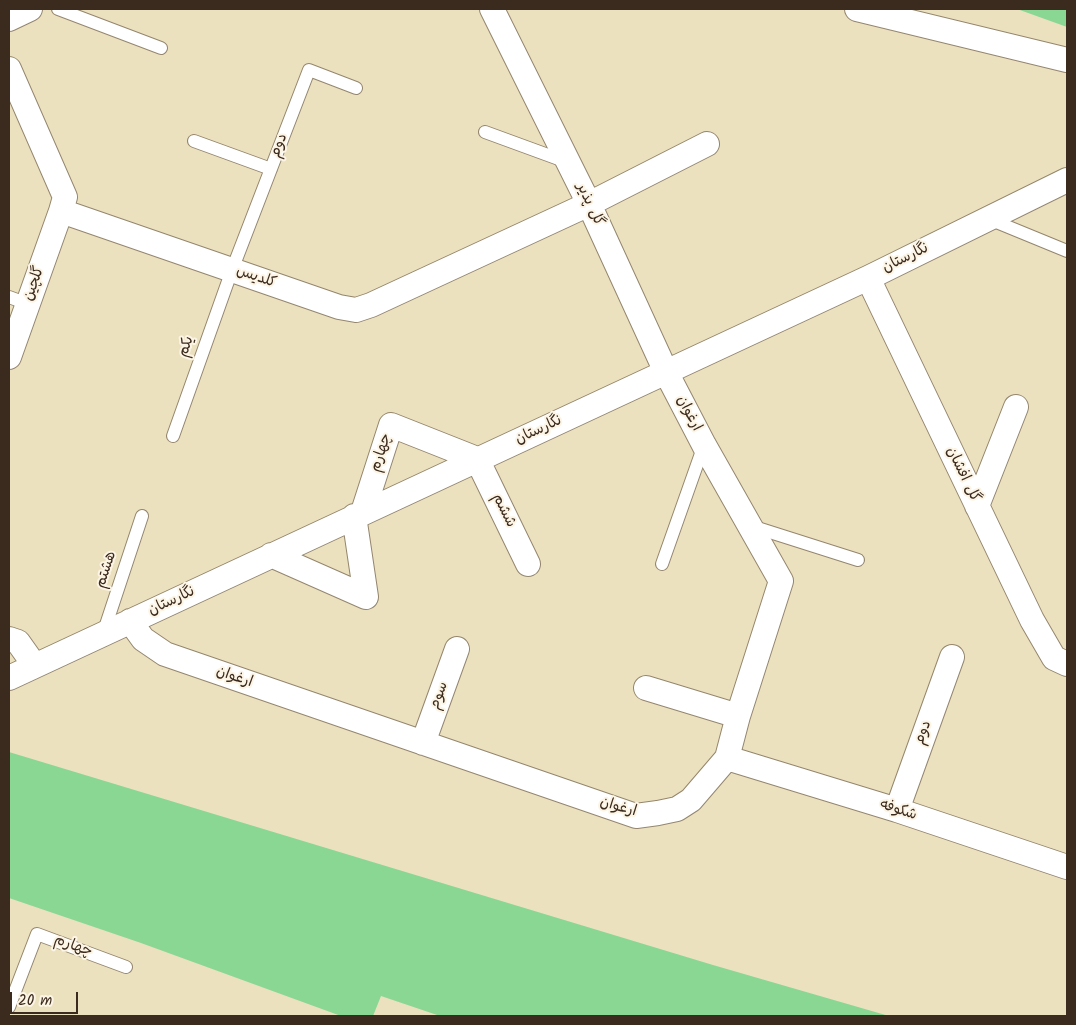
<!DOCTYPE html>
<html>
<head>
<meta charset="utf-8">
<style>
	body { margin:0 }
	#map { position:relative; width:1076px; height:1025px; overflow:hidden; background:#ece1bf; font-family:Kalam,sans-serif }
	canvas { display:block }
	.frame { position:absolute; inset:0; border:10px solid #3b2a1e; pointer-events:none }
	.scale { position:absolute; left:10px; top:992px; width:68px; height:22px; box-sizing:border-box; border:2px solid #3b2a1e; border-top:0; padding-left:6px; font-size:15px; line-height:18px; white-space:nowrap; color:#3b2a1e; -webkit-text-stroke:4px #fcf5e5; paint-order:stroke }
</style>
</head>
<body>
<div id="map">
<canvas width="1076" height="1025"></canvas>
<div class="frame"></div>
<div class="scale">20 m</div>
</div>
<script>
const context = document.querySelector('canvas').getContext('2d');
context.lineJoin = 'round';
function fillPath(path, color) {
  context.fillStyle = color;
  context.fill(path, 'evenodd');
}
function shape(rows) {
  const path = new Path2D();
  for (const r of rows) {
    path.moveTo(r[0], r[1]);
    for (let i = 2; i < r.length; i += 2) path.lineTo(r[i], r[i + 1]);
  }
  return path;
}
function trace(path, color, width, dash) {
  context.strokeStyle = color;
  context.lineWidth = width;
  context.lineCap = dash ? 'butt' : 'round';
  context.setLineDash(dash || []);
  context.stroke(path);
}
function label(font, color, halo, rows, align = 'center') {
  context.font = font + ' Kalam,"Playpen Sans Arabic",sans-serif';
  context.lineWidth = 4;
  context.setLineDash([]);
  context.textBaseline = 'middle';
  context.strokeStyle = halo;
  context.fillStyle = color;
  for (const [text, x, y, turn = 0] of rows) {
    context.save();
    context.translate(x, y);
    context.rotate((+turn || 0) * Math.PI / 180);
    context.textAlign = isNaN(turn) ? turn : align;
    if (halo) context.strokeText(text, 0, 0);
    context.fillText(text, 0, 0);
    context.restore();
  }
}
const green = shape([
	[1017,9,1067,9,1067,27],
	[9,752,713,965,889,1016,440,1016,381,996,373,1016,341,1016,141,943,9,898]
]);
const service = shape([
	[58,9,161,48],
	[485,132,567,162],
	[194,141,271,169],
	[989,219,1067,251],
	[9,297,28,304],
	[173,436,232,270,309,70,356,88],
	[751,526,858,560],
	[662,564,704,445],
	[103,634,142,516],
	[9,1007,37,934,126,967]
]);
const minor = shape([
	[857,9,1067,60],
	[9,19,30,9],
	[9,69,65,197,61,211,339,307,356,310,371,305,589,204,707,144],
	[868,278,1032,620,1054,658,1067,664],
	[9,357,61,211],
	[977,506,1016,407],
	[363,512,391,425,477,459,528,564],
	[271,555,366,597,354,516],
	[130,621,143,639,165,654,636,816,658,813,677,809,691,800,727,758,738,716,781,581,704,445,666,372,589,204,492,9],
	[9,639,18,642,35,666],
	[9,678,868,278,1067,180],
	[646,688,738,716],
	[423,743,457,649],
	[727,758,897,810,1067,867],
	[897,810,952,657]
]);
const streetNames = [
	["دوم",280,146,-69],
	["گل پذیر",589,205,65],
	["نگارستان",906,259,-26],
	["کلدیس",256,278,19],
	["گلچین",35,284,-70],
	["یکم",187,347,-71],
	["ارغوان",688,414,62],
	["نگارستان",539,431,-25],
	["چهارم",382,453,-72],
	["گل افشان",962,475,64],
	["ششم",503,511,64],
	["هشتم",107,570,-72],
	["نگارستان",172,602,-25],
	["ارغوان",234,678,19],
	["سوم",440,696,-70],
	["دوم",924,733,-70],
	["ارغوان",618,808,16],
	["شکوفه",898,811,18],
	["چهارم",73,947,20]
];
fillPath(green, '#8ad794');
trace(service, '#94866e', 14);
trace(minor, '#94866e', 26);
trace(service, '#fff', 12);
trace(minor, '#fff', 24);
label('15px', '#3b2a1e', '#fcf5e5', streetNames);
</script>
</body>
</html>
